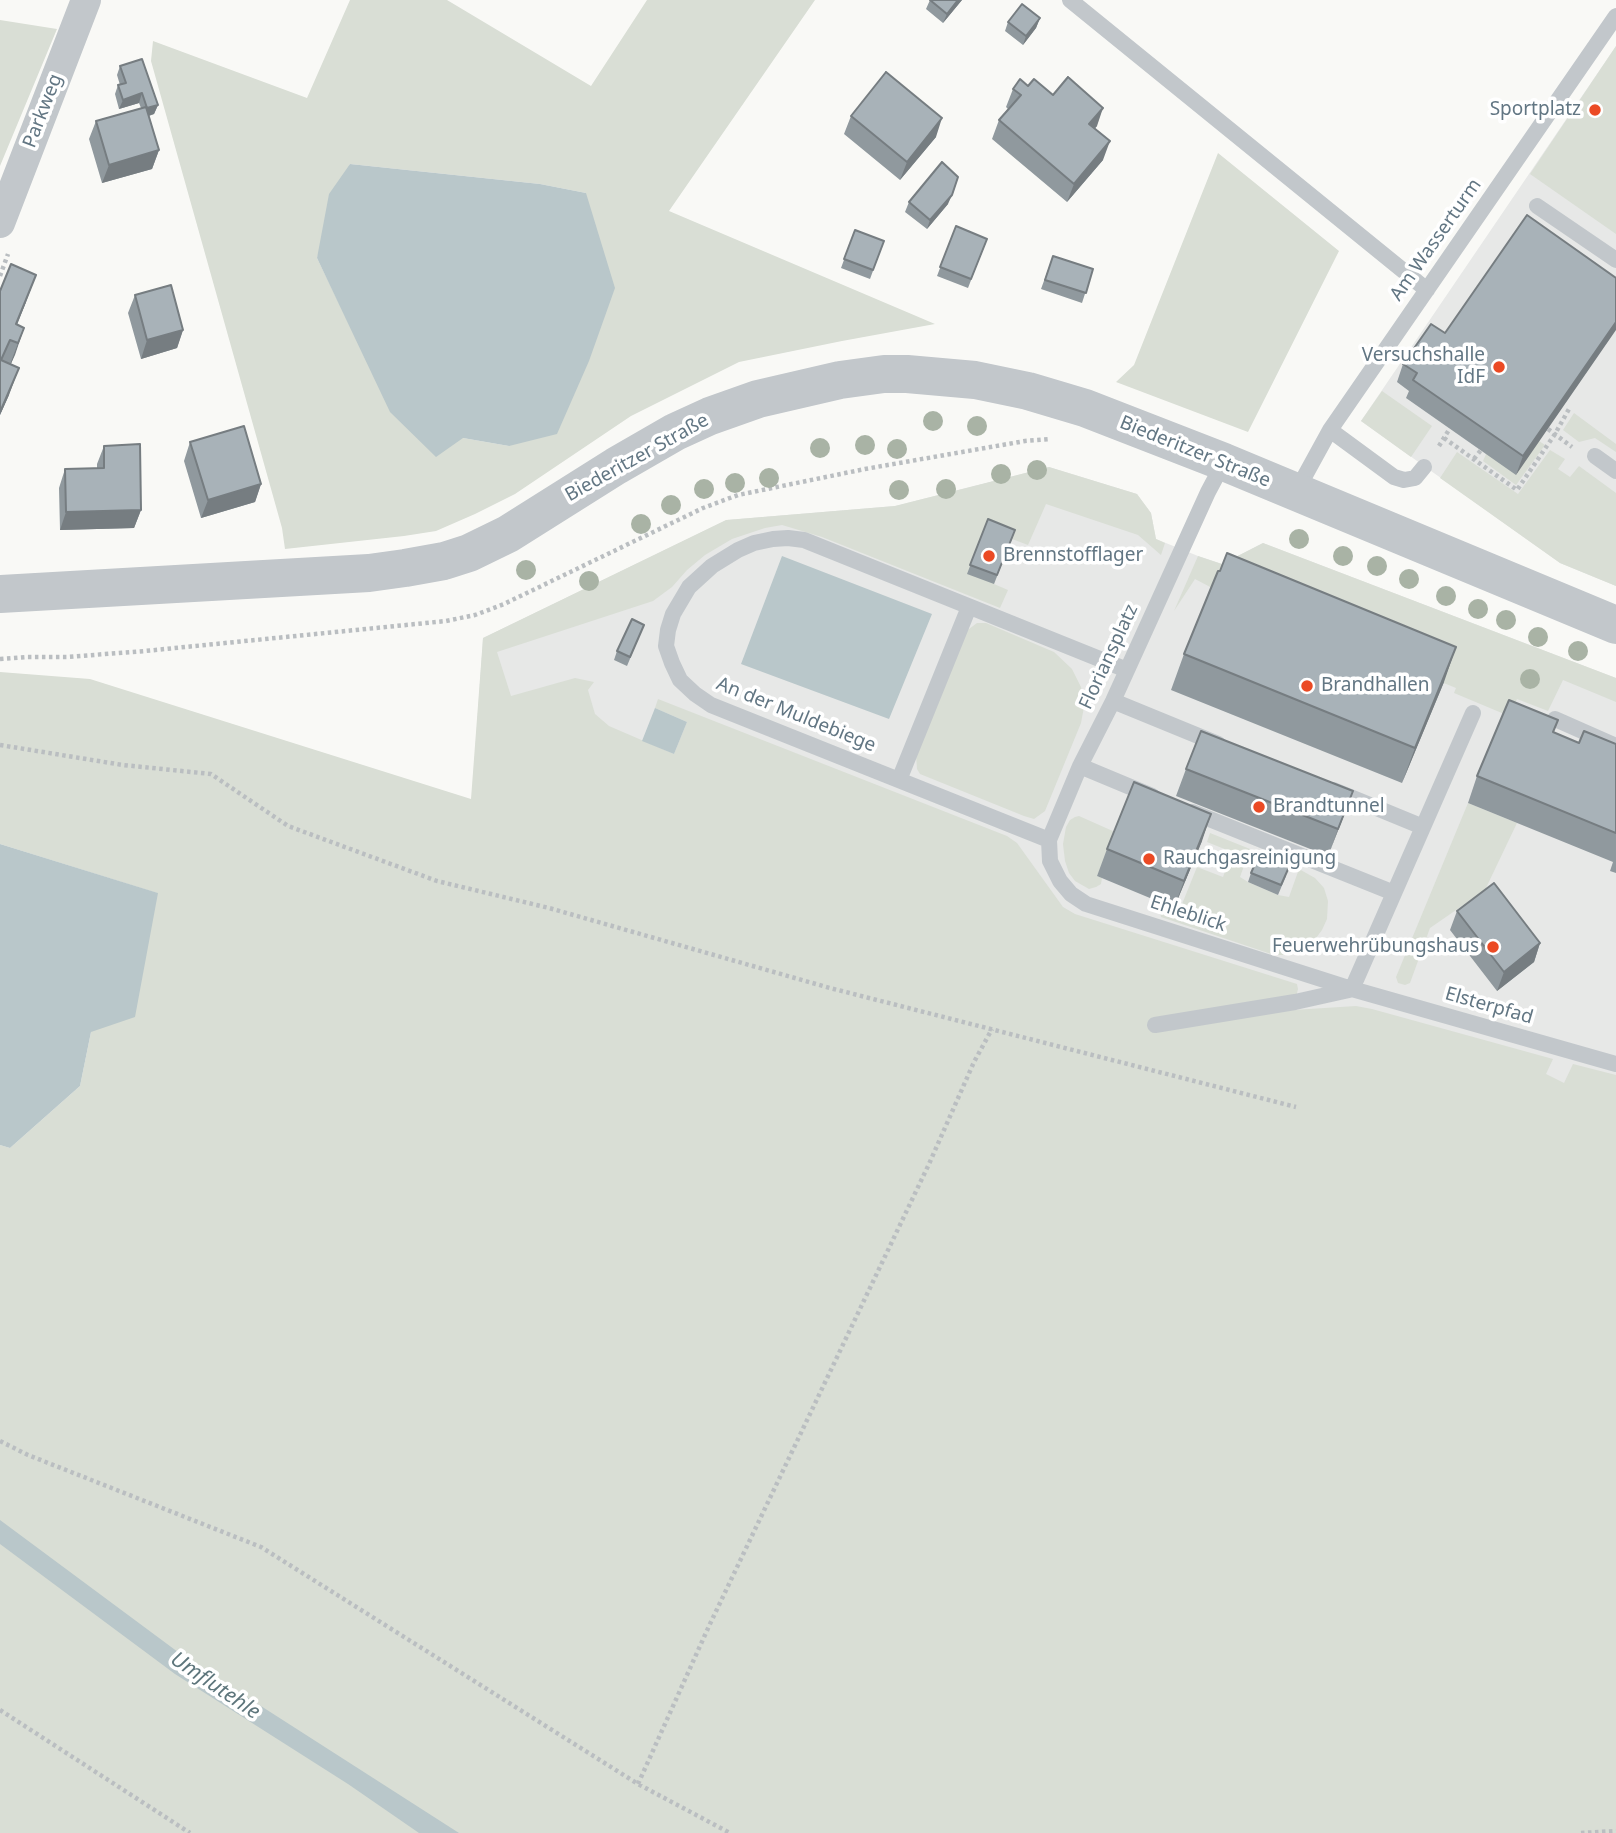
<!DOCTYPE html>
<html>
<head>
<meta charset="utf-8">
<style>
	body { margin:0 }
	canvas { display:block; background:#f9f9f6 }
</style>
</head>
<body>
<canvas width="1616" height="1833"></canvas>
<script>
const context = document.querySelector('canvas').getContext('2d');
context.lineJoin = 'round';
function fillPath(path, color) {
  context.fillStyle = color;
  context.fill(path, 'evenodd');
}
function shape(rows) {
  const path = new Path2D();
  for (const r of rows) {
    path.moveTo(r[0], r[1]);
    for (let i = 2; i < r.length; i += 2) path.lineTo(r[i], r[i + 1]);
  }
  return path;
}
function trace(path, color, width, dash) {
  context.strokeStyle = color;
  context.lineWidth = width;
  context.lineCap = dash ? 'butt' : 'round';
  context.setLineDash(dash || []);
  context.stroke(path);
}
function label(font, color, halo, rows, align = 'center') {
  context.font = font + ' "Noto Sans",sans-serif';
  context.lineWidth = 7;
  context.setLineDash([]);
  context.textBaseline = 'middle';
  context.strokeStyle = halo;
  context.fillStyle = color;
  for (const [text, x, y, turn = 0] of rows) {
    context.save();
    context.translate(x, y);
    context.rotate((+turn || 0) * Math.PI / 180);
    context.textAlign = isNaN(turn) ? turn : align;
    if (halo) context.strokeText(text, 0, 0);
    context.fillText(text, 0, 0);
    context.restore();
  }
}
const built = shape([
	[1616,46,1616,586,1560,563,1361,421],
	[1049,467,1137,494,1151,513,1156,539,1198,556,1222,564,1263,543,1616,678,1616,1130,472,799,483,638,727,520,895,506]
]);
const green = shape([
	[350,0,447,0,591,86,647,0,815,0,669,211,935,324,842,341,739,362,631,416,515,494,475,514,436,531,404,536,285,549,282,528,151,61,153,41,307,98],
	[350,164,540,184,586,193,509,446,463,438,353,332,317,258],
	[0,20,57,29,0,166],
	[1616,46,1616,234,1530,174],
	[1218,153,1339,251,1248,432,1116,382,1134,365],
	[1382,391,1432,426,1411,457,1361,421],
	[1574,413,1616,444,1616,452,1595,438,1579,442,1563,430],
	[1539,441,1545,445,1516,485,1483,461,1486,454],
	[1550,450,1565,459,1558,469,1570,477,1579,466,1616,493,1616,586,1560,563,1440,478,1457,452,1518,494],
	[1049,467,1137,494,1151,513,1156,539,1165,543,1161,555,1138,535,1046,504,1028,545,1012,539,994,584,1008,590,1000,608,822,537,782,525,765,528,732,539,705,555,687,570,672,587,653,601,497,652,511,696,575,678,594,682,588,690,595,714,609,726,674,754,687,722,655,708,658,699,1007,836,1017,843,1063,907,1075,914,1297,984,1298,989,1293,1010,1356,1006,1372,1009,1553,1059,1546,1074,1564,1083,1573,1064,1616,1075,1616,1833,0,1833,0,1145,10,1148,80,1086,91,1032,157,893,0,844,0,672,90,679,471,799,483,638,726,520,895,506],
	[1263,543,1616,678,1616,702,1563,680,1548,711,1517,699,1509,716,1454,693,1456,688,1214,589,1195,579,1174,611,1198,556,1222,564],
	[977,623,986,623,1054,652,1072,669,1081,687,1084,707,1081,723,1045,811,1034,819,1024,816,920,774,917,769,916,755,965,632],
	[1468,803,1517,823,1485,890,1430,928,1410,983,1405,985,1398,983,1396,977],
	[1079,816,1115,832,1097,876,1102,878,1101,884,1096,887,1089,889,1075,881,1069,873,1065,861,1063,844,1066,827,1070,820,1075,817],
	[1210,833,1250,849,1240,877,1248,882,1278,895,1289,897,1299,869,1315,878,1324,888,1328,901,1327,919,1322,930,1313,942,1304,949,1290,955,1274,955,1161,917,1159,908,1178,914,1197,867,1223,877,1232,852,1207,842]
]);
const water = shape([
	[350,164,540,184,586,193,615,288,589,361,557,434,509,446,463,438,436,457,390,412,317,258,329,194],
	[782,556,932,614,889,719,741,664],
	[655,708,687,722,674,754,642,741],
	[0,844,158,893,135,1017,91,1032,80,1086,10,1148,0,1145],
	[0,1520,186,1658,459,1833,419,1833,348,1784,175,1674,0,1544]
]);
const path = shape([
	[0,276,8,254],
	[1548,429,1572,447],
	[1444,438,1517,490,1555,434,1569,409],
	[1439,446,1450,428],
	[1474,459,1481,450],
	[0,659,27,657,67,657,145,651,446,621,475,615,504,604,703,508,738,495,865,469,1025,441,1050,439],
	[0,745,123,765,211,774,288,826,437,881,549,908,830,988,1296,1107],
	[0,1441,28,1455,261,1547,638,1784,730,1833],
	[0,1710,190,1833],
	[638,1784,709,1626,929,1164,974,1062,992,1029],
	[1581,1833,1616,1831]
]);
const service = shape([
	[1070,0,1427,290],
	[1537,206,1616,260],
	[1330,430,1394,477,1404,480,1415,478,1424,467],
	[1595,456,1616,471],
	[1224,462,1208,492,1113,701,1080,766,1049,840,1050,861,1060,881,1071,894,1086,904,1352,989,1616,1064],
	[1296,492,1330,430,1616,16],
	[1113,701,1218,744],
	[1555,719,1616,746],
	[1080,766,1152,796],
	[899,780,969,607],
	[1333,790,1423,827],
	[1192,812,1394,893],
	[1049,840,711,705,695,694,680,680,672,663,666,646,668,630,673,614,689,587,712,566,738,550,754,543,773,539,788,538,804,540,1127,670],
	[1352,989,1473,713],
	[1155,1025,1295,1002,1349,990]
]);
const minor = shape([
	[0,223,86,0]
]);
const tertiary = shape([
	[0,594,369,573,405,568,444,561,469,553,508,534,616,466,675,432,710,416,758,399,840,380,884,374,907,374,975,380,1028,391,1085,408,1224,462,1616,625]
]);
const trees = [
	[933,421],
	[977,426],
	[865,445],
	[820,448],
	[897,449],
	[1037,470],
	[1001,474],
	[769,478],
	[735,483],
	[704,489],
	[946,489],
	[899,490],
	[671,505],
	[641,524],
	[1299,539],
	[1343,556],
	[1377,566],
	[526,570],
	[1409,579],
	[589,581],
	[1446,596],
	[1478,609],
	[1506,620],
	[1538,637],
	[1578,651],
	[1530,679]
];
const wall = shape([
	[930,0,962,0,943,23,926,9],
	[1040,18,1036,28,1023,45,1005,31,1008,22],
	[120,66,158,105,154,114,149,116,159,150,152,169,102,183,89,139,96,121,141,108,139,103,119,109,115,94,118,85,120,85,117,75],
	[1028,86,1053,95,1097,126,1095,128,1103,160,1067,202,992,139,999,120,1008,109,1006,107,1013,89],
	[851,116,936,137,900,180,844,134],
	[909,202,948,204,927,229,905,212],
	[956,226,987,239,968,288,937,276],
	[855,230,884,241,870,279,841,268],
	[1053,256,1093,269,1082,303,1041,289],
	[1616,278,1516,475,1406,398,1409,391,1397,382,1403,364,1445,333],
	[0,291,26,302,17,325,24,328,11,364,9,395,0,415],
	[135,295,183,330,177,348,141,359,128,313],
	[190,442,261,484,255,502,201,518,184,461],
	[104,446,141,510,134,528,60,530,59,488,65,469,97,468,97,464],
	[988,519,1015,530,994,584,967,574],
	[644,625,627,666,614,660,617,651],
	[1184,654,1444,682,1402,783,1171,690],
	[1554,732,1579,743,1616,744,1616,873,1610,871,1613,862,1468,803,1477,776],
	[1186,769,1353,791,1328,856,1176,796],
	[1202,841,1174,908,1097,876,1107,849],
	[1251,873,1286,876,1278,895,1248,882],
	[1457,911,1540,943,1534,962,1497,991,1450,930]
]);
const shadedWall = shape([
	[958,0,962,0,943,23,947,14],
	[1040,18,1036,28,1023,45,1026,36],
	[142,93,139,103,119,109,123,100],
	[158,105,154,114,144,117,147,108],
	[1103,108,1097,126,1083,142,1089,124],
	[942,118,936,137,900,180,907,162],
	[1110,141,1103,160,1067,202,1074,184],
	[159,150,152,169,102,183,109,165],
	[952,195,948,204,927,229,930,220],
	[36,275,26,302,10,340,16,324],
	[1616,322,1616,330,1516,475,1523,456],
	[24,328,15,355,8,370,18,343],
	[183,330,177,348,141,359,147,340],
	[19,368,9,395,0,415,0,412],
	[261,484,255,502,201,518,208,500],
	[141,510,134,528,60,530,66,512],
	[1456,647,1444,682,1402,783,1415,748],
	[1353,791,1343,818,1328,856,1338,829],
	[1211,814,1202,841,1174,908,1184,881],
	[1540,943,1534,962,1497,991,1504,972]
]);
const building = shape([
	[930,0,958,0,947,14,930,0],
	[1022,4,1040,18,1026,36,1008,22,1022,4],
	[142,59,158,105,147,108,142,93,123,100,118,85,126,83,120,66,142,59],
	[886,72,942,118,907,162,851,116,886,72],
	[1068,77,1103,108,1089,124,1110,141,1074,184,999,120,1021,95,1013,89,1020,79,1028,86,1034,79,1053,95,1068,77],
	[146,107,159,150,109,165,96,121,146,107],
	[942,162,958,177,952,195,930,220,909,202,942,162],
	[1527,215,1616,278,1616,322,1523,456,1413,380,1417,373,1403,364,1431,324,1445,333,1527,215],
	[956,226,987,239,971,279,940,267,956,226],
	[855,230,884,241,873,270,844,259,855,230],
	[1053,256,1093,269,1086,293,1045,280,1053,256],
	[11,264,36,275,16,324,24,328,18,343,10,340,1,360,19,368,0,412,0,291,11,264],
	[171,285,183,330,147,340,135,295,171,285],
	[244,426,261,484,208,500,190,442,244,426],
	[140,444,141,510,66,512,65,469,104,468,104,446,140,444],
	[988,519,1015,530,997,575,970,565,988,519],
	[1227,553,1456,647,1415,748,1184,654,1218,571,1220,571,1227,553],
	[632,619,644,625,630,657,617,651,632,619],
	[1509,700,1558,720,1553,732,1579,743,1584,731,1616,744,1616,833,1477,776,1509,700],
	[1201,731,1353,791,1338,829,1186,769,1201,731],
	[1134,782,1211,814,1184,881,1107,849,1134,782],
	[1259,855,1289,867,1281,885,1251,873,1259,855],
	[1494,883,1540,943,1504,972,1457,911,1494,883]
]);
const markers = [
	[1595,110,7,"#eb4a24"],
	[1499,367,7,"#eb4a24"],
	[989,556,7,"#eb4a24"],
	[1307,686,7,"#eb4a24"],
	[1259,807,7,"#eb4a24"],
	[1149,859,7,"#eb4a24"],
	[1493,947,7,"#eb4a24"]
];
const poiNames = [
	["Sportplatz",1581,110,"right"],
	["Versuchshalle",1485,356,"right"],
	["IdF",1485,378,"right"],
	["Brennstofflager",1003,556],
	["Brandhallen",1321,686],
	["Brandtunnel",1273,807],
	["Rauchgasreinigung",1163,859],
	["Feuerwehrübungshaus",1479,947,"right"]
];
const streetNames = [
	["Parkweg",43,111,-69],
	["Am Wasserturm",1436,240,-55],
	["Biederitzer Straße",1195,452,22],
	["Biederitzer Straße",637,458,-29],
	["Floriansplatz",1109,657,-65],
	["An der Muldebiege",796,715,22],
	["Ehleblick",1188,914,18],
	["Elsterpfad",1489,1006,16]
];
const waterNames = [
	["Umflutehle",215,1686,34]
];
fillPath(built, '#e7e8e7');
fillPath(green, '#d9ded5');
fillPath(water, '#b9c7ca');
trace(path, '#babec1', 4.5, [3.5, 3.5]);
trace(service, '#c2c7cb', 16);
trace(minor, '#c2c7cb', 30);
trace(tertiary, '#c2c7cb', 38);
context.fillStyle = '#a9b3a5';
for (const [x, y] of trees) {
  context.beginPath();
  context.arc(x, y, 10, 0, 2 * Math.PI);
  context.fill();
}
fillPath(wall, '#90999e');
fillPath(shadedWall, '#767d81');
fillPath(building, '#a8b2b8');
trace(building, '#767d81', 2);
for (const [x, y, r, color] of markers) {
  const dot = new Path2D();
  dot.arc(x, y, r, 0, 2 * Math.PI);
  context.fillStyle = color;
  context.fill(dot);
  trace(dot, '#fff', 2.5);
}
label('19px', '#627683', '#fff', poiNames, 'left');
label('19px', '#627683', '#fff', streetNames);
label('italic 21px', '#5e767c', '#fff', waterNames);
</script>
</body>
</html>
